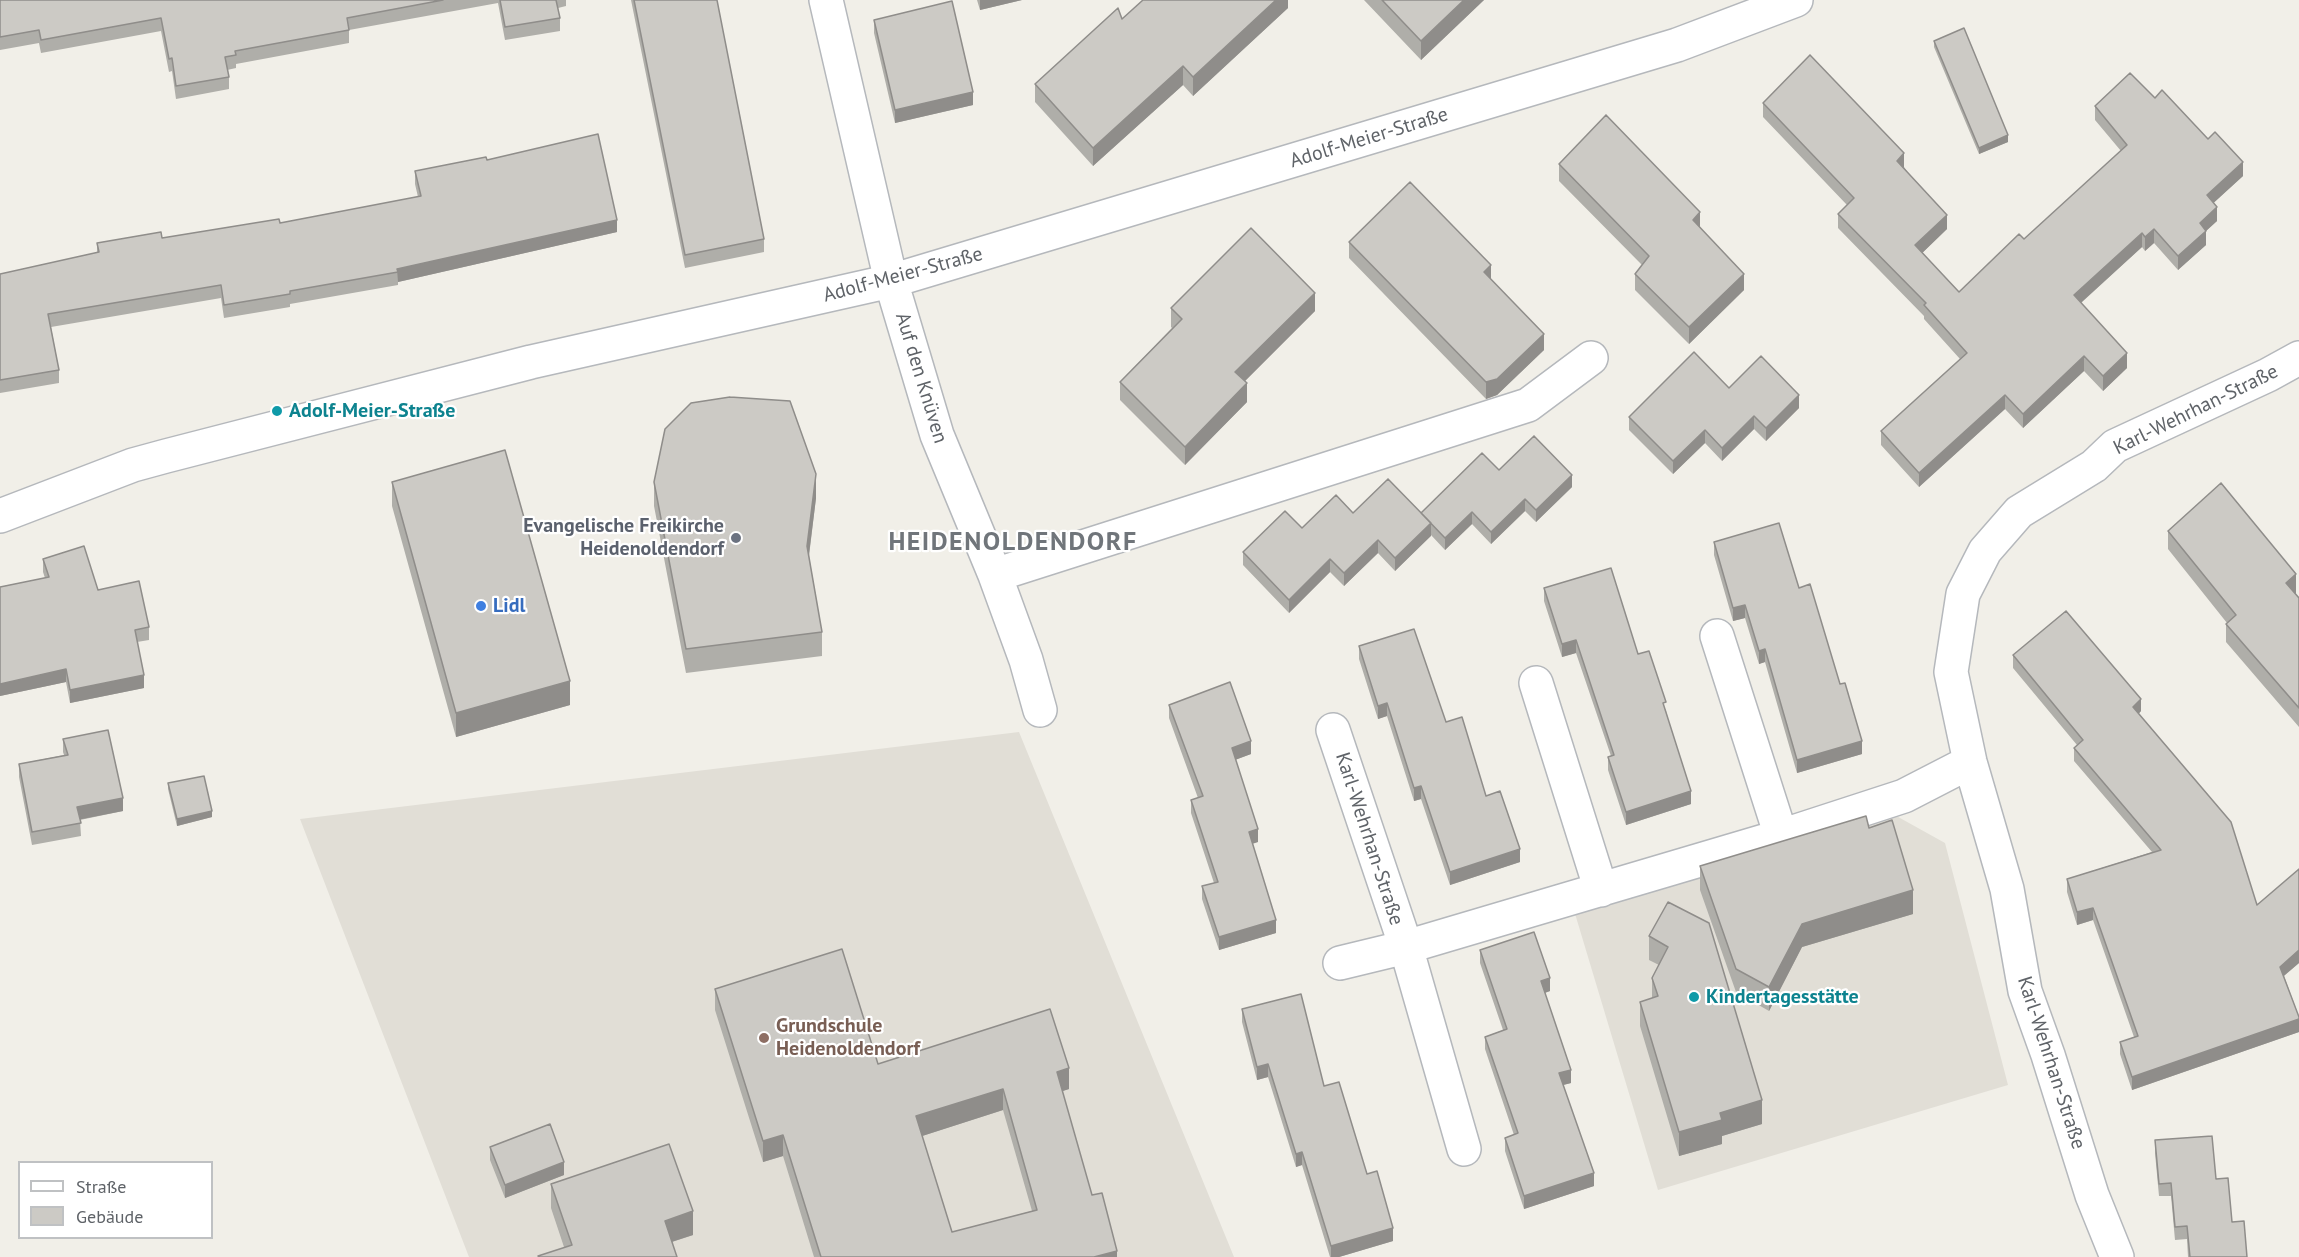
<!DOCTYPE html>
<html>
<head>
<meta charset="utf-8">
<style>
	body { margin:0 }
	#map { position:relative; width:2299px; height:1257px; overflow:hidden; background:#f1efe8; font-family:"PT Sans",sans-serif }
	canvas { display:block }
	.legend { position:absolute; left:18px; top:1161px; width:195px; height:78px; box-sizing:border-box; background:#fff; border:2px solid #bfc1c3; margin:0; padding:8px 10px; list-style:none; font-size:18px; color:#5f6368 }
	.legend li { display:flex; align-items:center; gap:12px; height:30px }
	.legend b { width:30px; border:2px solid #bfc1c3 }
</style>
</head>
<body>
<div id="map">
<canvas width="2299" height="1257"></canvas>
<ul class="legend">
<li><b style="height:8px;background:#fff"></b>Straße</li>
<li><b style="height:16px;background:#cccac5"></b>Gebäude</li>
</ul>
</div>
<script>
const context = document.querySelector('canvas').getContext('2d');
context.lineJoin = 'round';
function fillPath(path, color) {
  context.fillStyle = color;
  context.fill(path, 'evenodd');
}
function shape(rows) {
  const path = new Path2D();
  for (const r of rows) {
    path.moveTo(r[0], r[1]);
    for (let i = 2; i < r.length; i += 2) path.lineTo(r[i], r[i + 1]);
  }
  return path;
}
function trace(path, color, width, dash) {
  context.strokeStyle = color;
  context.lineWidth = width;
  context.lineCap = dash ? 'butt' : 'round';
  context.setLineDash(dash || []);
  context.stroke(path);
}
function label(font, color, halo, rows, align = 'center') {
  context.font = font + ' "PT Sans",sans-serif';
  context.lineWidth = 4.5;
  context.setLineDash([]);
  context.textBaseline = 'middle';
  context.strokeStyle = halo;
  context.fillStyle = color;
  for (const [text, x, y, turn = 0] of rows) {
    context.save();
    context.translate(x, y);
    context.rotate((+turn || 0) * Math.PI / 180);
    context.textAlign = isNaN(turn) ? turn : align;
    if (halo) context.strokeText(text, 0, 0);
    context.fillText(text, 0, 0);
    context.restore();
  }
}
const education = shape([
	[1019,732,1234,1257,469,1257,300,819],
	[1891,813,1945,843,2008,1085,1658,1190,1573,907]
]);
const minor = shape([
	[826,0,891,281,937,435,995,575,1026,660,1040,710],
	[0,516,133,465,166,456,531,362,891,281,1677,45,1796,0],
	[995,575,1528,405,1591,358],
	[1717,636,1781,836],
	[1536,683,1601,890],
	[1333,730,1406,947,1464,1149],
	[1340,963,1406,947,1781,836,1904,796,1970,762],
	[2117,1257,2092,1195,2048,1055,2025,991,2007,889,1970,762,1951,672,1963,594,1985,551,2019,512,2094,466,2115,446,2268,375,2299,358]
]);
const wall = shape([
	[0,0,566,0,566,6,558,8,560,18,560,31,505,40,498,3,349,30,349,43,236,64,236,68,227,70,229,77,229,89,176,99,172,71,169,72,161,31,41,53,39,43,0,50],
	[631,0,717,0,764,239,764,252,685,268],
	[977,0,1022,0,980,10],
	[1288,0,1288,8,1193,96,1183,85,1093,166,1035,102,1035,84,1122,19],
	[1364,0,1484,0,1421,60],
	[874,20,973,105,895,123,874,33],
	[1934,41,2008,142,1979,154,1934,47],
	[2155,98,2243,176,2213,203,2217,221,2206,231,2206,245,2178,270,2154,243,2145,251,2142,247,2081,303,2127,368,2103,391,2084,371,2023,428,2005,409,1919,487,1881,445,1881,431,1960,359,1924,319,1924,316,1838,228,1838,214,1847,205,1763,117,1763,103,1904,167,1947,229,1922,253,1959,292,2024,239,2121,151,2095,120,2095,106],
	[487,160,617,232,398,282,398,285,290,304,290,307,224,318,221,298,51,327,59,370,59,383,0,393,0,274,97,253,97,243,162,238,280,223,418,197,415,184,415,171],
	[1559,164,1700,227,1744,290,1689,344,1635,290,1635,274,1642,265,1559,181],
	[1349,242,1491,279,1544,350,1497,395,1486,399,1349,258],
	[1171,308,1315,311,1245,381,1247,402,1185,465,1120,400,1120,382,1172,328,1171,327],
	[1729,388,1799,408,1766,441,1754,429,1722,461,1705,443,1673,474,1629,430,1629,417],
	[1499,470,1572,487,1536,522,1525,511,1491,544,1472,524,1445,550,1431,535,1395,571,1378,553,1344,586,1330,572,1289,613,1243,565,1243,552,1302,528,1353,513,1421,513],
	[392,482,570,705,456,737,392,506],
	[654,482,816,498,809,556,822,632,822,656,686,673,654,506],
	[2168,531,2296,593,2295,594,2299,598,2299,727,2226,642,2226,624,2227,623,2168,549],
	[1714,542,1799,588,1840,684,1862,754,1797,773,1765,662,1759,664,1745,618,1733,621,1714,555],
	[43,559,98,590,149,627,149,640,137,642,144,688,70,703,66,682,0,696,0,587,45,578,43,572],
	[1544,588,1638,654,1666,711,1691,804,1626,825,1608,770,1608,757,1611,756,1576,653,1562,657,1544,601],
	[1359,646,1446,722,1486,796,1520,862,1450,885,1421,799,1414,801,1387,716,1378,719,1359,659],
	[2013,655,2141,711,2138,714,2257,905,2299,869,2299,963,2284,976,2299,1017,2299,1032,2132,1090,2120,1054,2120,1042,2134,1037,2093,920,2077,925,2067,892,2067,879,2152,852,2074,761,2074,748,2077,745,2013,668],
	[1169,705,1251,754,1235,760,1258,842,1252,843,1276,933,1219,950,1202,899,1202,886,1214,883,1191,813,1191,800,1198,798,1169,718],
	[63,739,123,811,80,820,81,836,32,845,19,777,19,764,64,755,63,752],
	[168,783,212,817,177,826,168,789],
	[1869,828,1913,914,1802,947,1769,1011,1736,992,1700,890,1700,866],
	[1668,902,1762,1124,1722,1136,1722,1144,1679,1156,1640,1026,1640,1002,1652,998,1652,978,1659,965,1649,960,1649,936],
	[1480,950,1550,991,1545,993,1571,1083,1563,1085,1594,1186,1524,1209,1505,1151,1505,1138,1514,1135,1485,1049,1485,1037,1503,1030,1480,963],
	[715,989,878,1064,1069,1089,1062,1091,1092,1195,1117,1257,814,1257,783,1156,763,1162,715,1010],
	[1003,1110,1032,1211,952,1232,922,1136],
	[1242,1009,1324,1086,1367,1174,1393,1241,1339,1257,1330,1257,1302,1165,1296,1167,1268,1077,1257,1080,1242,1022],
	[2155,1140,2216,1179,2232,1222,2247,1257,2188,1257,2187,1239,2175,1240,2171,1196,2159,1196,2155,1153],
	[490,1147,564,1175,505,1198,490,1160],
	[551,1184,693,1235,672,1242,564,1247,551,1208]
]);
const shadedWall = shape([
	[980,0,1022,0,980,10],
	[1276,0,1288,0,1288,8,1193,96,1193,77],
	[1464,0,1484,0,1421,60,1421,41],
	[1183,66,1183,85,1093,166,1093,148],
	[973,92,973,105,895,123,895,110],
	[2008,135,2008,142,1979,154,1979,148],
	[1904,153,1904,167,1897,175,1897,161],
	[2243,162,2243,176,2207,209,2207,195],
	[2217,207,2217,221,2206,231,2206,245,2178,270,2178,256,2200,223],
	[1700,212,1700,229,1693,220],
	[1947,215,1947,229,1915,260,1915,245],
	[617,220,617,232,398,282,397,269],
	[2154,229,2154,243,2145,251,2145,237],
	[2142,233,2142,247,2074,309,2074,295],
	[1491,265,1491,281,1484,272],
	[1744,274,1744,290,1689,344,1689,327],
	[1315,293,1315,311,1235,391,1235,372],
	[1544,334,1544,350,1497,395,1486,399,1486,382],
	[2127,353,2127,368,2103,391,2103,376],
	[2084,356,2084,371,2023,428,2023,414],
	[1247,383,1247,402,1185,465,1185,447],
	[1799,395,1799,408,1766,441,1766,428],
	[2005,395,2005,409,1919,487,1919,473],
	[1754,416,1754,429,1722,461,1722,448],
	[1705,430,1705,443,1673,474,1673,461],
	[816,474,816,498,807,570,807,546],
	[1572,475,1572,487,1536,522,1536,510],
	[1525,499,1525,511,1491,544,1491,532],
	[1472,512,1472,524,1445,550,1445,538],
	[1431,523,1431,536,1395,571,1395,558],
	[1378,540,1378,553,1344,586,1344,573],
	[1330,559,1330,572,1289,613,1289,600],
	[2296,574,2296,593,2286,601,2286,583],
	[1745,605,1745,618,1733,621,1733,608],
	[1576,640,1576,653,1562,657,1562,644],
	[1765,649,1765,662,1759,664,1759,651],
	[66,669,66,682,0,696,0,684],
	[144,675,144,688,70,703,70,690],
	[570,681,570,705,456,737,456,713],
	[2141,699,2141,711,2133,720,2133,707],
	[1387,703,1387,716,1378,719,1378,706],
	[1251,741,1251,754,1232,761,1232,748],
	[1862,741,1862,754,1797,773,1797,760],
	[1421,786,1421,799,1414,801,1414,788],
	[1691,791,1691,804,1626,825,1626,812],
	[123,798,123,811,77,820,77,807],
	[212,811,212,817,177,826,177,819],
	[1258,829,1258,842,1249,845,1249,832],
	[1520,849,1520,862,1450,885,1450,872],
	[1913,890,1913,914,1802,947,1769,1011,1769,987,1802,924],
	[2093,908,2093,920,2077,925,2077,912],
	[1276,920,1276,933,1219,950,1219,937],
	[2299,950,2299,963,2280,979,2280,967],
	[1550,978,1550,991,1541,994,1541,981],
	[2299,1019,2299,1032,2132,1090,2132,1077],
	[1268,1064,1268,1077,1257,1080,1257,1067],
	[1069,1068,1069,1089,1057,1093,1057,1072],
	[1571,1070,1571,1083,1559,1086,1559,1073],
	[1003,1089,1003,1110,916,1138,916,1116],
	[1762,1100,1762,1124,1722,1136,1722,1144,1679,1156,1679,1132,1720,1113],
	[783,1135,783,1156,763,1162,763,1141],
	[1302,1152,1302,1165,1296,1167,1296,1154],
	[564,1162,564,1175,505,1198,505,1185],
	[1594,1173,1594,1186,1524,1209,1524,1196],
	[693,1211,693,1235,665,1244,665,1221],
	[1393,1228,1393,1241,1339,1257,1331,1257,1331,1246],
	[1117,1251,1117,1257,1094,1257]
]);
const building = shape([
	[0,0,443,0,347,18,349,30,235,51,236,55,225,57,229,77,176,86,172,58,169,59,161,18,41,40,39,30,0,37,0,0],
	[500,0,556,0,560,18,505,27,500,0],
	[634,0,717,0,764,239,685,255,634,0],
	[1143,0,1276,0,1193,77,1183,66,1093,148,1035,84,1118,8,1122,19,1143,0],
	[1382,0,1464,0,1421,41,1382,0],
	[952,1,973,92,895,110,874,20,952,1],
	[1964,28,2008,135,1979,148,1934,41,1964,28],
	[1810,55,1904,153,1897,161,1947,215,1915,245,1959,292,2019,234,2024,239,2127,145,2095,106,2130,73,2155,98,2162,90,2208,139,2215,132,2243,162,2207,195,2217,207,2200,223,2206,231,2178,256,2154,229,2145,237,2142,233,2074,295,2127,353,2103,376,2084,356,2023,414,2005,395,1919,473,1881,431,1967,353,1924,305,1926,303,1838,214,1854,198,1763,103,1810,55],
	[1606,115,1700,212,1693,220,1744,274,1689,327,1635,274,1649,256,1559,164,1606,115],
	[598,134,617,220,397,269,398,272,290,291,290,294,224,305,221,285,48,314,59,370,0,380,0,274,99,252,97,243,161,232,162,238,279,219,280,223,421,196,415,171,486,157,487,160,598,134],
	[1410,182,1491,265,1484,272,1544,334,1497,379,1486,382,1349,242,1410,182],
	[1251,228,1315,293,1235,372,1247,383,1185,447,1120,382,1182,319,1171,308,1251,228],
	[1694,352,1729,388,1761,356,1799,395,1766,428,1754,416,1722,448,1705,430,1673,461,1629,417,1694,352],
	[730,397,790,401,816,474,807,546,822,632,686,649,654,482,665,429,691,403,730,397],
	[1534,436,1572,475,1536,510,1525,499,1491,532,1472,512,1445,538,1421,513,1482,453,1499,470,1534,436],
	[505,450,570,681,456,713,392,482,505,450],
	[1388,479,1431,523,1395,558,1378,540,1344,573,1330,559,1289,600,1243,552,1285,511,1302,528,1336,495,1353,513,1388,479],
	[2221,483,2296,574,2286,583,2299,598,2299,708,2226,624,2236,615,2168,531,2221,483],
	[1779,523,1799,588,1810,584,1840,684,1845,683,1862,741,1797,760,1765,649,1759,651,1745,605,1733,608,1714,542,1779,523],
	[84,546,98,590,139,581,149,627,135,630,144,675,70,690,66,669,0,684,0,587,49,577,43,559,84,546],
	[1611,568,1638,654,1649,651,1666,702,1663,703,1691,791,1626,812,1608,757,1614,755,1576,640,1562,644,1544,588,1611,568],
	[2066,611,2141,699,2133,707,2231,822,2257,905,2299,869,2299,950,2280,967,2299,1017,2299,1019,2132,1077,2120,1042,2138,1036,2093,908,2077,912,2067,879,2161,850,2074,748,2083,740,2013,655,2066,611],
	[1414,629,1446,722,1462,717,1486,796,1500,791,1520,849,1450,872,1421,786,1414,788,1387,703,1378,706,1359,646,1414,629],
	[1230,682,1251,741,1232,748,1258,829,1249,832,1276,920,1219,937,1202,886,1218,882,1191,800,1203,796,1169,705,1230,682],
	[108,730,123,798,77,807,81,823,32,832,19,764,68,755,63,739,108,730],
	[204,776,212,811,177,819,168,783,204,776],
	[1866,816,1869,828,1892,820,1913,890,1802,924,1769,987,1736,969,1700,866,1866,816],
	[1668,902,1709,923,1762,1100,1720,1113,1722,1120,1679,1132,1640,1002,1658,996,1652,978,1668,947,1649,936,1668,902],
	[1534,932,1550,978,1541,981,1571,1070,1559,1073,1594,1173,1524,1196,1505,1138,1518,1133,1485,1037,1507,1029,1480,950,1534,932],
	[842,949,878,1064,1050,1009,1069,1068,1057,1072,1092,1195,1102,1193,1117,1251,1094,1257,821,1257,783,1135,763,1141,715,989,842,949],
	[1003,1089,1037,1210,952,1232,916,1116,1003,1089],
	[1301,994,1324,1086,1339,1082,1367,1174,1377,1171,1393,1228,1331,1246,1302,1152,1296,1154,1268,1064,1257,1067,1242,1009,1301,994],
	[550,1124,564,1162,505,1185,490,1147,550,1124],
	[2212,1136,2216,1179,2228,1178,2232,1222,2244,1221,2247,1257,2190,1257,2187,1226,2175,1227,2171,1183,2159,1184,2155,1140,2212,1136],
	[669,1144,693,1211,665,1221,677,1257,539,1257,538,1256,572,1245,551,1184,669,1144]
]);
const markers = [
	[277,411,6,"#0f9aa8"],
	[736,538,6,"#6b7280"],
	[481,606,6,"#3f7fe0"],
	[1694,997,6,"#0f9aa8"],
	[764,1038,6,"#8d6e63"]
];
const streetNames = [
	["Adolf-Meier-Straße",1369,138,-17],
	["Adolf-Meier-Straße",903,275,-15],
	["Auf den Knüven",921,378,73],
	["Karl-Wehrhan-Straße",2196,410,-26],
	["Karl-Wehrhan-Straße",1369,839,72],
	["Karl-Wehrhan-Straße",2051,1063,72]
];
const cultureNames = [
	["Adolf-Meier-Straße",289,411],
	["Kindertagesstätte",1706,997]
];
const worshipNames = [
	["Evangelische Freikirche",724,526],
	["Heidenoldendorf",724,549]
];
const shopNames = [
	["Lidl",493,606]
];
const educationNames = [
	["Grundschule",776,1026],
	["Heidenoldendorf",776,1049]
];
const districtNames = [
	["HEIDENOLDENDORF",1013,543]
];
fillPath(education, '#e1ded6');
trace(minor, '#b5b8bc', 36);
trace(minor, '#fff', 33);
fillPath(wall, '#afaea9');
fillPath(shadedWall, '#8f8d8a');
fillPath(building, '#cccac5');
trace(building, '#8f8d8a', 1.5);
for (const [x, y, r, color] of markers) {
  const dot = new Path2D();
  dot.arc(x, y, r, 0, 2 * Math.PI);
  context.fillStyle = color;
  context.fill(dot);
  trace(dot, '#fff', 2);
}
label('20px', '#5f6368', '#fff', streetNames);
label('bold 20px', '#0d838f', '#fff', cultureNames, 'left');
label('bold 20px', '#5b616d', '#fff', worshipNames, 'right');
label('bold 20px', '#366cbe', '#fff', shopNames, 'left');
label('bold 20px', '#785e54', '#fff', educationNames, 'left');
context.letterSpacing = '1.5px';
label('bold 26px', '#70757a', '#fff', districtNames);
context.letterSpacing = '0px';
</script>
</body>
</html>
